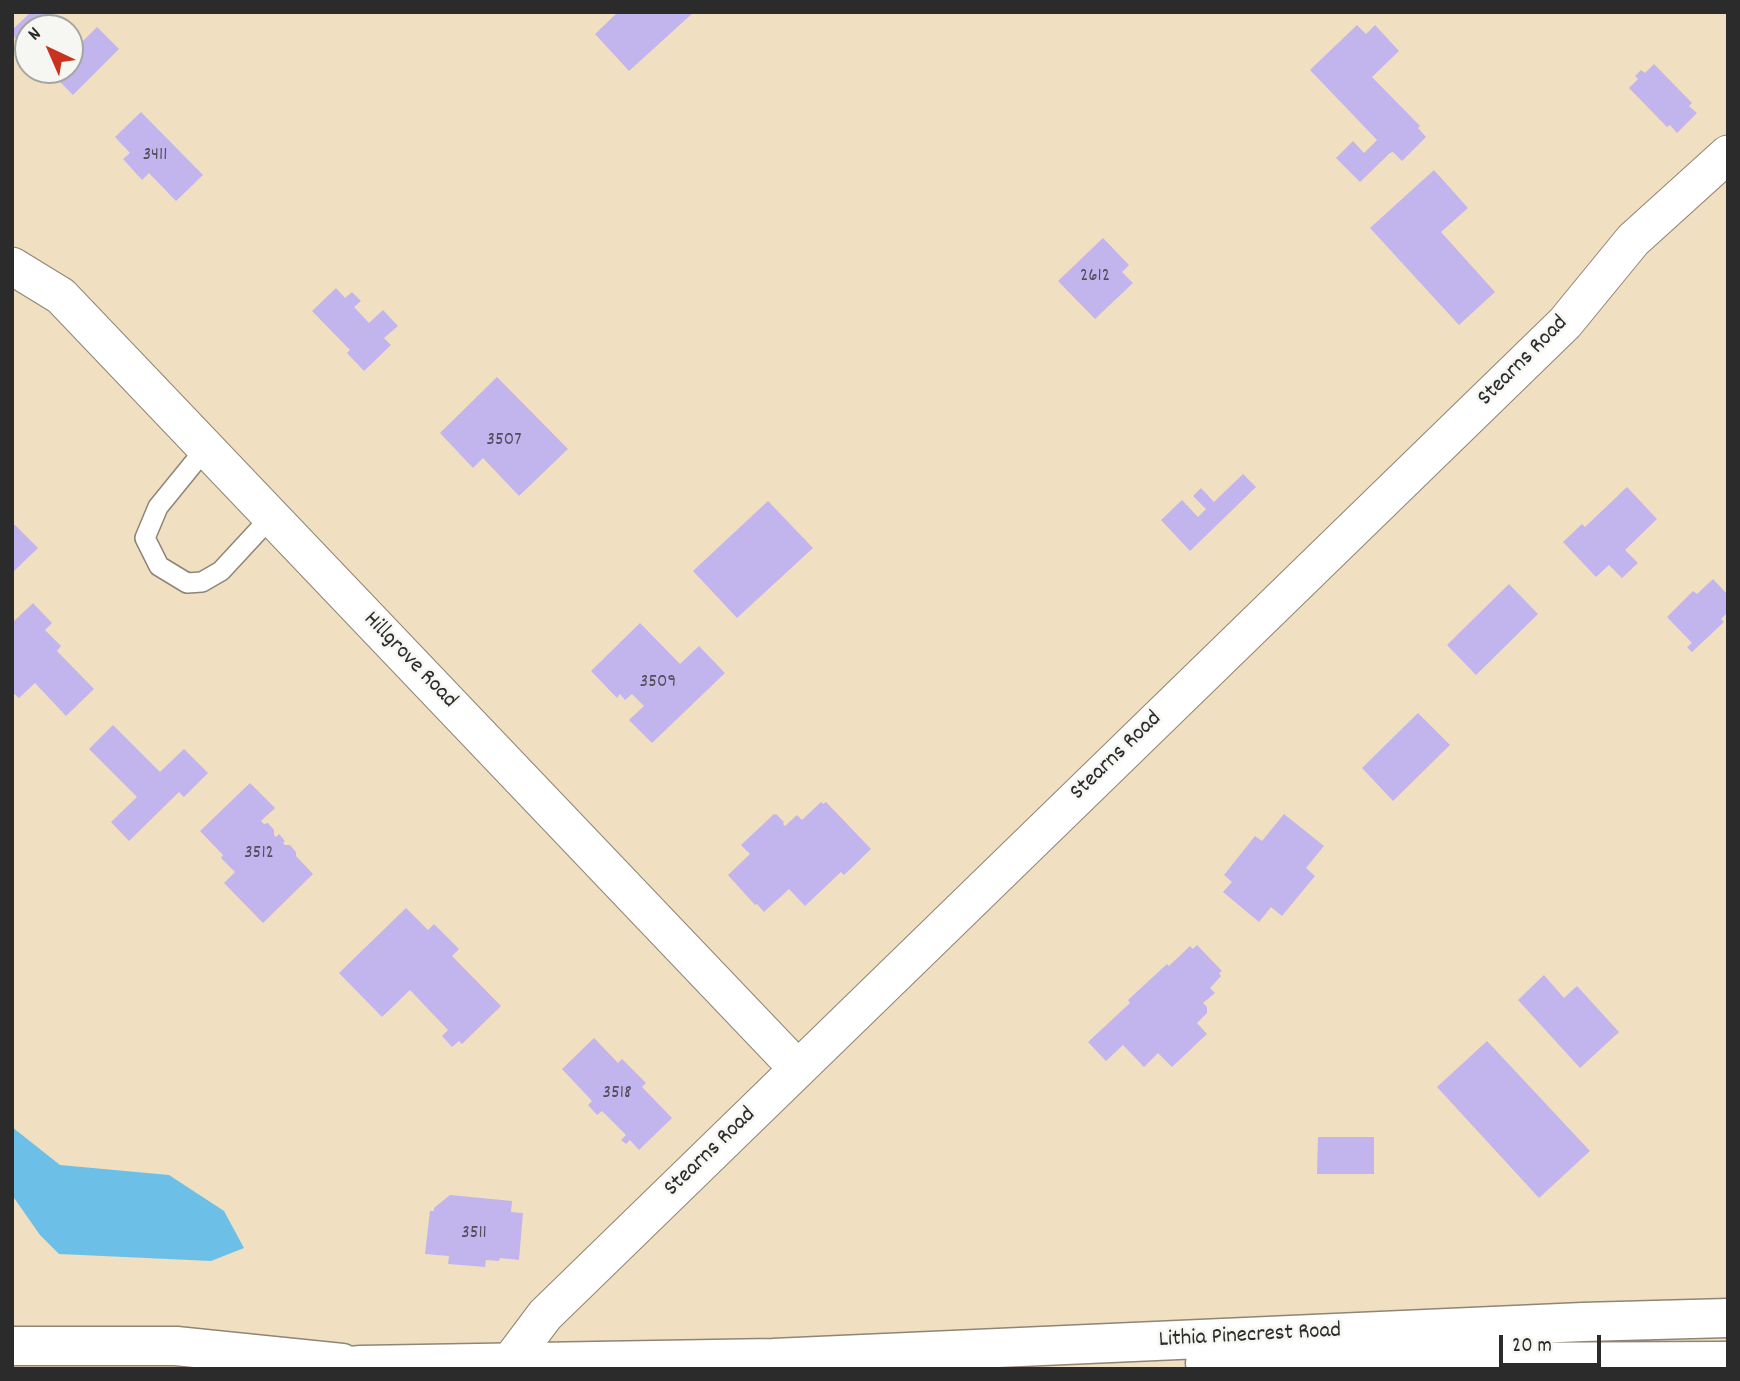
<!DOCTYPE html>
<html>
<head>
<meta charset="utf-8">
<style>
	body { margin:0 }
	#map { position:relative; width:1740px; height:1381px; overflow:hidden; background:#f0dfc0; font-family:Dekko,sans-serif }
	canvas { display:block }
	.frame { position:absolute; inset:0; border:14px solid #2b2b2b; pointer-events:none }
	.north { position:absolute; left:14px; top:14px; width:70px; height:70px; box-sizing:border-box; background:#f6f6f2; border:2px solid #a5a5a2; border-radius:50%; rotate:316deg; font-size:19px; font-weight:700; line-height:28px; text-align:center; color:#2b2b2b }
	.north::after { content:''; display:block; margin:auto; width:24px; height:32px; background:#c8321e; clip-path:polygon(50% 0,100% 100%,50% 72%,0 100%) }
	.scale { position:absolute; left:1499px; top:1335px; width:102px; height:32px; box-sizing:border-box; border:4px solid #2b2b2b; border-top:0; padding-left:9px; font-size:21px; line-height:24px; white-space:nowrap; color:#2b2b2b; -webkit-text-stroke:5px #f6f6f2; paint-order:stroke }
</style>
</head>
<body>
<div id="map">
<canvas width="1740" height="1381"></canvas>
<div class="frame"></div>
<div class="north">N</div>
<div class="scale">20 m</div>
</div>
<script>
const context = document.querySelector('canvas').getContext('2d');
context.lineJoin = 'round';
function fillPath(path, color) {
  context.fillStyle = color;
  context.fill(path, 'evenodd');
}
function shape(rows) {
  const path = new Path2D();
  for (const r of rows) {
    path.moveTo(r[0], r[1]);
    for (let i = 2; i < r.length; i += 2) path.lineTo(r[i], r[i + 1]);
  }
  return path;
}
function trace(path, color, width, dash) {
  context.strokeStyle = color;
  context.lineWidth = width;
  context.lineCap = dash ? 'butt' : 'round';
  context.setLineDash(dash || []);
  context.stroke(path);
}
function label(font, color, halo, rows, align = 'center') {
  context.font = font + ' Dekko,sans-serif';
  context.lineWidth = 5;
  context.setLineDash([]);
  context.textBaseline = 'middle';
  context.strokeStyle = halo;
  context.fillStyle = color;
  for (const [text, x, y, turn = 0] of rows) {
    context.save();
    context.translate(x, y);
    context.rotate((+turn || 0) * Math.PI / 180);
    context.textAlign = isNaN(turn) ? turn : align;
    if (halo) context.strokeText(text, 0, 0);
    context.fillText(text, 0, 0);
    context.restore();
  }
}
const water = shape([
	[12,1127,60,1165,169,1175,224,1211,244,1248,211,1261,59,1254,40,1235,12,1195]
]);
const building = shape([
	[31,12,51,12,66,28,28,28,28,51,12,35,12,30],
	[618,12,694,12,629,71,595,34],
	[1357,25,1366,34,1375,25,1399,51,1372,77,1420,126,1418,128,1426,137,1402,161,1393,152,1390,153,1360,182,1336,158,1353,141,1364,153,1377,140,1310,70],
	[97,27,119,49,73,95,48,70,70,70,70,32,81,43],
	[1654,64,1692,103,1689,106,1697,113,1677,133,1670,125,1667,127,1629,88,1638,79,1635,76,1641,70,1645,73],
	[141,112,203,175,176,201,149,173,142,180,123,159,130,153,115,137],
	[1434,170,1468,208,1441,232,1495,292,1459,325,1370,228],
	[1103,238,1129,265,1122,272,1133,283,1095,319,1058,281],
	[336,288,345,298,352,292,361,301,354,307,369,323,383,310,398,326,384,338,391,345,364,371,347,353,350,350,312,311],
	[497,377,568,449,519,496,483,458,473,468,440,433],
	[1243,474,1256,487,1190,551,1161,520,1182,500,1198,517,1206,509,1193,496,1201,488,1214,502],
	[1627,487,1657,519,1625,550,1638,563,1622,578,1609,565,1596,577,1563,542,1582,524,1585,527],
	[768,501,813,548,737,618,693,571],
	[12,522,38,548,12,573],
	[1713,579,1728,595,1728,612,1721,619,1724,622,1692,652,1687,647,1692,643,1667,617,1693,591,1697,594],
	[1509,584,1538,614,1476,675,1447,645],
	[33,603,52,623,45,630,61,646,57,651,94,689,66,716,35,683,19,698,12,692,12,623],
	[640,623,680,664,699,646,725,673,652,743,629,720,644,706,632,694,625,700,620,694,617,698,591,671],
	[1418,713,1450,745,1393,801,1362,768],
	[113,725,160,772,184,749,208,773,184,797,179,792,129,841,111,822,137,797,89,749],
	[250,783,275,808,261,821,264,824,268,823,274,830,274,835,276,837,279,834,285,841,283,843,285,845,290,845,296,852,296,856,313,874,263,923,224,883,235,872,221,858,223,855,200,831],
	[821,802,823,804,826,802,871,849,844,875,841,872,805,906,789,889,764,912,757,904,755,905,728,875,750,854,741,845,774,814,775,815,776,814,784,822,783,824,785,826,797,815,802,820],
	[1284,814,1324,846,1306,868,1315,876,1282,916,1271,907,1259,922,1223,892,1232,882,1224,875,1255,836,1262,841],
	[406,908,428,930,434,924,459,949,452,956,501,1006,462,1044,459,1041,452,1047,442,1036,448,1030,410,990,382,1017,339,973],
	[1197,945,1222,971,1219,973,1221,976,1210,988,1215,993,1203,1003,1207,1007,1207,1013,1197,1023,1207,1034,1172,1067,1158,1053,1144,1067,1123,1045,1106,1061,1088,1042,1130,1003,1128,1000,1167,964,1169,966,1190,946,1193,949],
	[1544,975,1564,998,1577,986,1619,1032,1580,1068,1518,1000],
	[594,1038,618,1063,622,1059,646,1083,642,1087,672,1118,639,1150,630,1140,626,1144,621,1140,626,1135,602,1111,597,1115,588,1105,592,1101,562,1069],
	[1487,1041,1590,1151,1539,1198,1437,1087],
	[1318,1137,1374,1137,1374,1174,1317,1174],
	[450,1195,512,1201,511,1212,523,1213,519,1260,500,1258,499,1261,486,1260,485,1267,448,1264,449,1256,425,1254,430,1211,434,1211,434,1208]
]);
const lane = shape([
	[206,448,158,507,145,538,159,566,187,583,202,582,221,571,271,517]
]);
const street = shape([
	[12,266,61,296,797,1068],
	[509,1363,545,1315,1565,323,1633,240,1728,154]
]);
const secondary = shape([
	[12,1346,176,1346,342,1363],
	[1205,1363,1728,1361],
	[315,1369,361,1365,773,1358,1583,1322,1728,1318]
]);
const numberNames = [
	["3411",155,156],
	["2612",1095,277],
	["3507",504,441],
	["3509",658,683],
	["3512",259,854],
	["3518",617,1094],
	["3511",474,1234]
];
const streetNames = [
	["Stearns Road",1524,362,-45],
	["Hillgrove Road",409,661,46],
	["Stearns Road",1117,757,-44],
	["Stearns Road",711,1153,-44],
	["Lithia Pinecrest Road",1250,1337,-3]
];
fillPath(water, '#6cc0e8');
fillPath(building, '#c2b5ee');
trace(lane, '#8e8576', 22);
trace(street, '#8e8576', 39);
trace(secondary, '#8e8576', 41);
trace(lane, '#fff', 19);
trace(street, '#fff', 37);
trace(secondary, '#fff', 38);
label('19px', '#514e5c', null, numberNames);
label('23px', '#2b2b2b', '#f6f6f2', streetNames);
</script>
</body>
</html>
